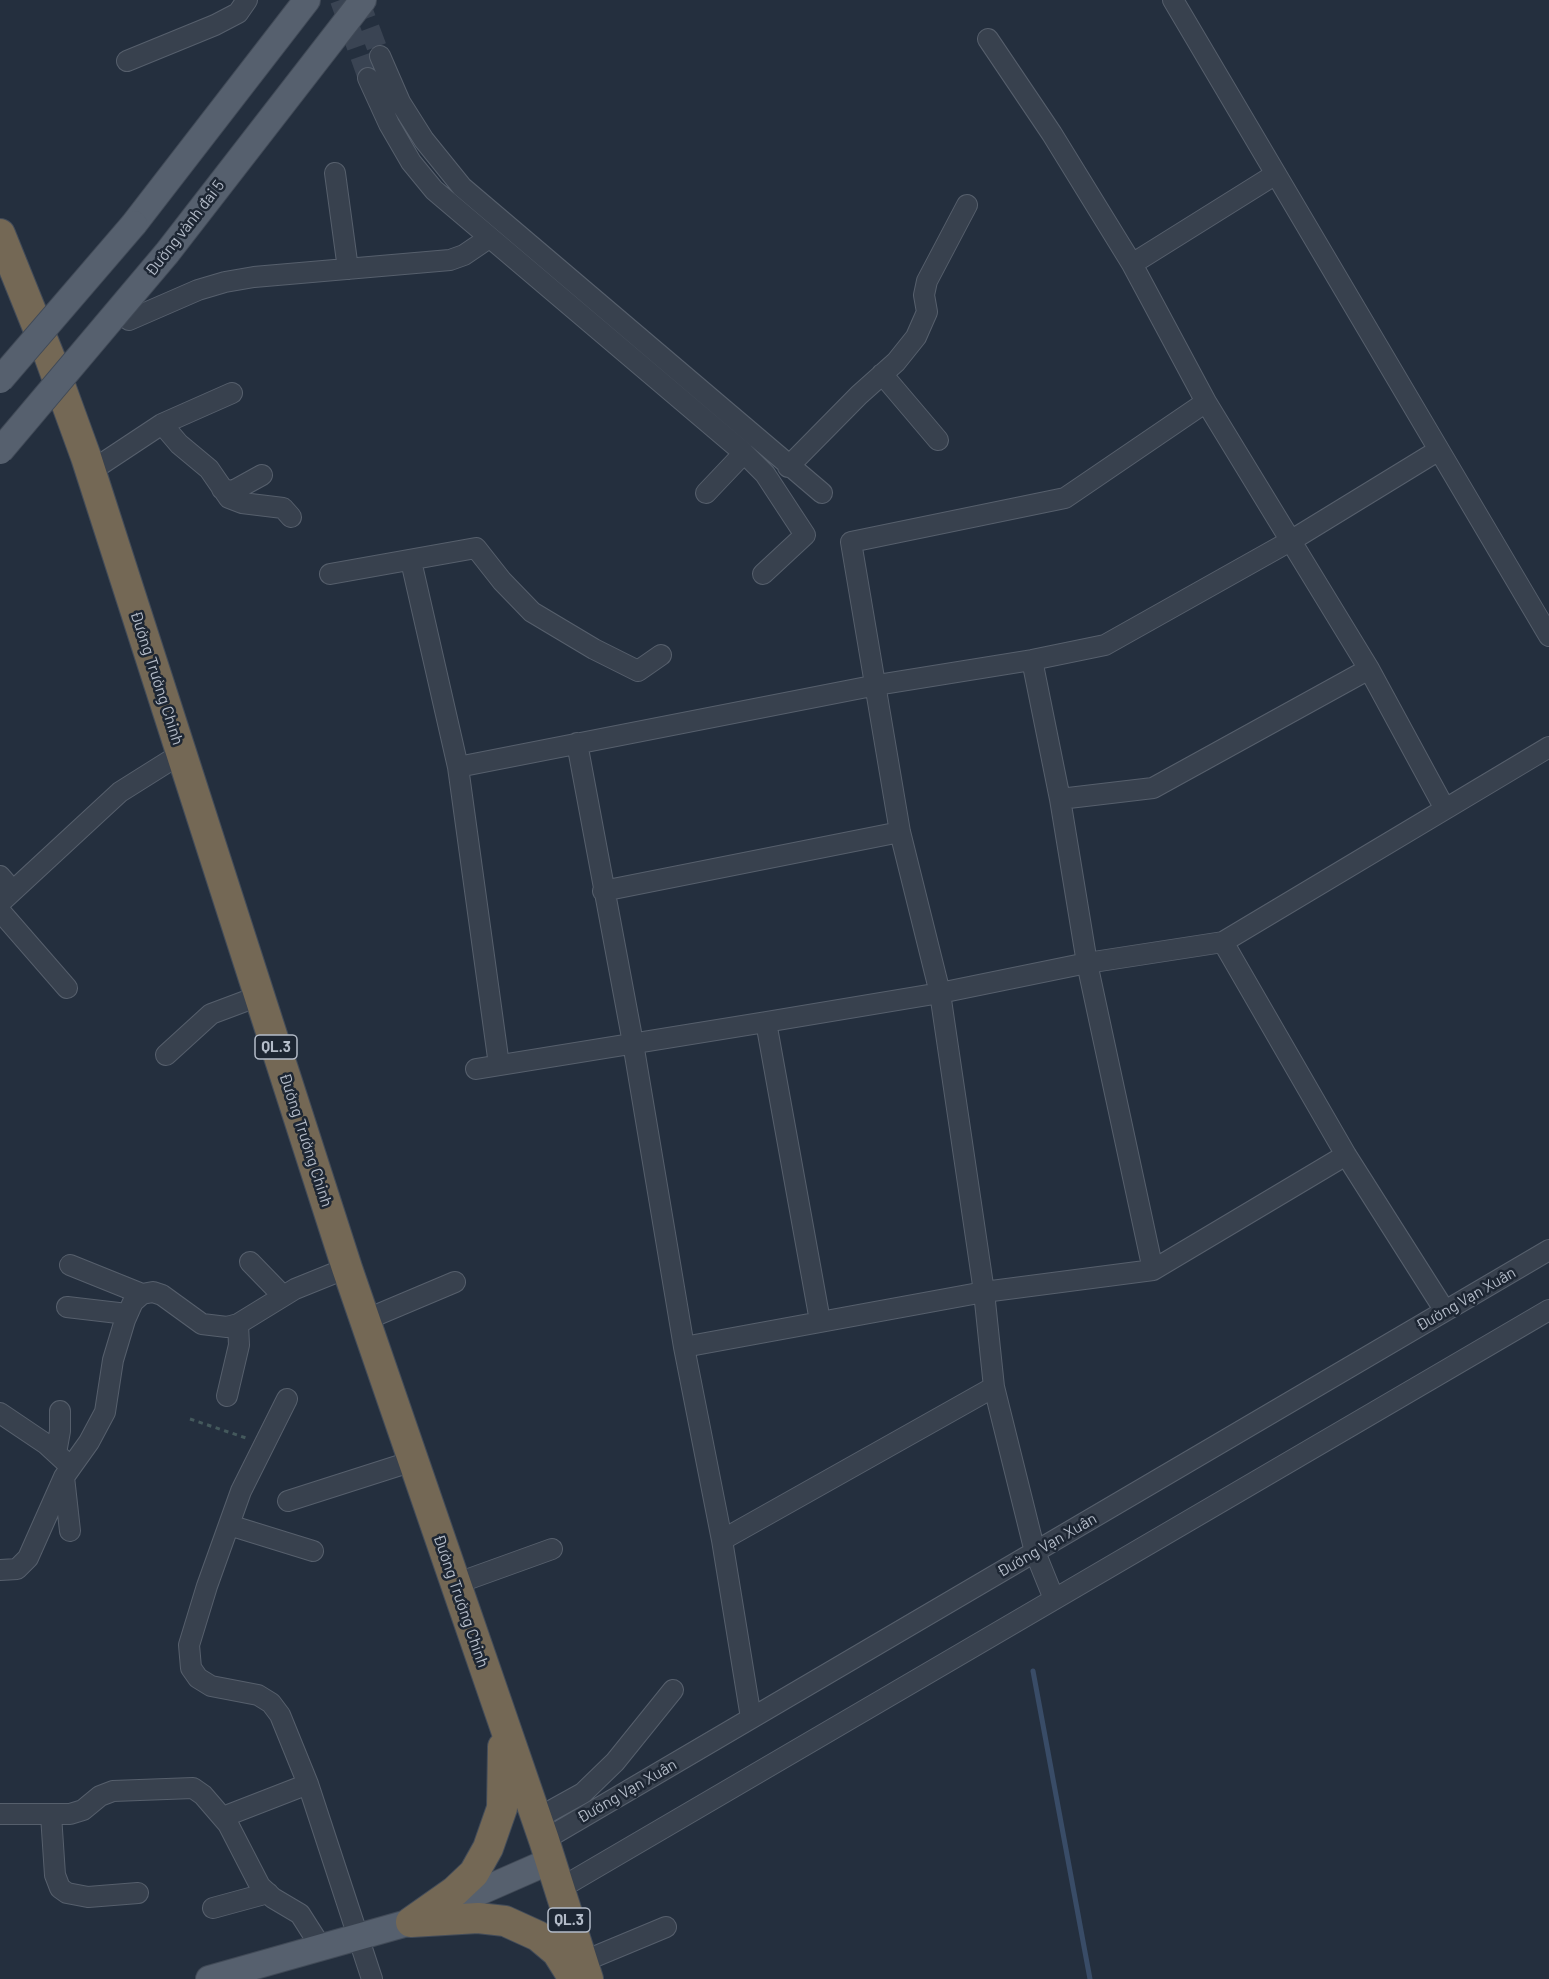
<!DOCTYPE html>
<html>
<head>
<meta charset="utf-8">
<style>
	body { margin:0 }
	canvas { display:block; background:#242f3e }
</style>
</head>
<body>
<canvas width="1549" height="1979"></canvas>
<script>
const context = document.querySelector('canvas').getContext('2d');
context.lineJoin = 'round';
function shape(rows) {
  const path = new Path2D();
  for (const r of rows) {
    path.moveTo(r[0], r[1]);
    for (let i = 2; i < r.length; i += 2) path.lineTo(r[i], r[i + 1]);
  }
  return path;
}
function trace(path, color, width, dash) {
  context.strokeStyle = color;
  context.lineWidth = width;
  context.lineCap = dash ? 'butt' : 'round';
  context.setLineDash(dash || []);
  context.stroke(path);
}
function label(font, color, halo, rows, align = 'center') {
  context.font = font + ' Barlow,sans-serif';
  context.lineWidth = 5;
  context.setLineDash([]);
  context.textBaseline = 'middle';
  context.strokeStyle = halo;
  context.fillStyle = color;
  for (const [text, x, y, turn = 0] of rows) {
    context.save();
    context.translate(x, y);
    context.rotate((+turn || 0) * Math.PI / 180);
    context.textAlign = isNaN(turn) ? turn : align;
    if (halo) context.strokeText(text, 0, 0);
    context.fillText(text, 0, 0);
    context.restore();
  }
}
const stream = shape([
	[1033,1671,1090,1979]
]);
const minorTunnel = shape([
	[340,0,368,78],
	[359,0,380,56]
]);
const path = shape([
	[190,1419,249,1439]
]);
const minor = shape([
	[1173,0,1549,636],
	[988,39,1052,134,1132,264,1206,402,1369,669,1445,809],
	[380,56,400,102,424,140,462,187,822,493],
	[127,61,215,25,238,13,247,0],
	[368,78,389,124,411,162,434,190,744,453,765,474,805,535,763,574],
	[335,173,348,269],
	[1132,264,1276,174],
	[129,320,198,290,225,282,254,277,450,260,464,255,489,238],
	[882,374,938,440],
	[162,424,179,444,209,469,229,498,242,503,283,508,291,517],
	[788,467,859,395,896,362,916,337,927,312,924,295,927,281,967,205],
	[91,471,162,424,232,393],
	[222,489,233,491,262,475],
	[706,493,744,453],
	[411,561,458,767,499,1065],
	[330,574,476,548,502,581,532,612,594,649,638,671,661,655],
	[1032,660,1060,799,1087,963,1153,1270],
	[577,743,633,1043,684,1347,722,1540,751,1718],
	[458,767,877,685,1032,660,1105,645,1292,540,1439,450],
	[1060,799,1153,788,1369,669],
	[0,876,13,891],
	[603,891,900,832],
	[0,903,120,792,182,753],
	[0,911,67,988],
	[1223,942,1346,1155,1445,1311],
	[766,1022,820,1321],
	[166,1055,211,1014,259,996],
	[476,1069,766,1022,940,993,1087,963,1223,942,1549,747],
	[250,1262,283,1296],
	[70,1265,142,1294],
	[67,1307,127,1314],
	[365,1320,455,1282],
	[684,1347,984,1292,1153,1270,1346,1155],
	[227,1396,239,1345,238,1324],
	[287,1399,241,1491,207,1586,189,1645,191,1668,198,1678,211,1686,258,1695,271,1703,280,1715,308,1784,372,1979],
	[0,1413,46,1444,71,1467],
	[56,1453,60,1431,60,1411],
	[64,1477,70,1531],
	[288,1501,413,1461],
	[229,1525,313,1551],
	[722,1540,994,1387],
	[0,1570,17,1569,28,1558,64,1477,89,1442,105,1412,113,1360,125,1320,133,1302,142,1294,153,1292,162,1295,202,1324,227,1327,238,1324,295,1289,347,1268],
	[455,1584,552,1549],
	[1054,1599,1035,1552,994,1387,984,1292,940,993,900,832,851,542,1065,498,1206,402],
	[0,1814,70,1814,83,1810,100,1796,113,1791,193,1788,203,1795,228,1824,260,1886,273,1898,300,1914,321,1947],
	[51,1815,55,1875,60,1888,67,1893,88,1897,138,1893],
	[223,1817,308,1784],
	[536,1819,583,1793,615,1762,673,1690],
	[544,1840,1549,1250],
	[559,1889,1549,1310],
	[213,1908,268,1893],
	[582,1962,666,1927]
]);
const major = shape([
	[134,224,307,0],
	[167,253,363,0],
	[209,1979,411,1922,550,1861]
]);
const highway = shape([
	[0,234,50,358,86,457,347,1268,544,1840,588,1979],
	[411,1922,455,1891,474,1873,488,1848,502,1808,503,1747],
	[411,1922,478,1918,505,1921,538,1936,557,1952,574,1979]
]);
const majorBridge = shape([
	[0,380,134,224],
	[0,451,167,253]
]);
const shields = [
	[276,1047,42],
	[569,1920,42]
];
const shieldNames = [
	["QL.3",276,1047],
	["QL.3",569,1920]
];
const streetNames = [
	["Đường vành đai 5",185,228,-52],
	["Đường Trường Chinh",157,678,72],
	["Đường Trường Chinh",306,1140,72],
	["Đường Vạn Xuân",1466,1299,-30],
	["Đường Vạn Xuân",1047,1545,-30],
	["Đường Trường Chinh",461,1601,71],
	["Đường Vạn Xuân",627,1791,-30]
];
trace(stream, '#394c67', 5);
trace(minorTunnel, '#3a4453', 20, [20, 10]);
trace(minor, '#565f6c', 22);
trace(major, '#414a57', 28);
trace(highway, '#434c59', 32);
trace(path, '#44595c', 3, [4.5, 4.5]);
trace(minor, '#38414e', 20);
trace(major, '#56606e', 26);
trace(highway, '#746855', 30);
trace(majorBridge, '#414a57', 28, []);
trace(majorBridge, '#56606e', 26);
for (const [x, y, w] of shields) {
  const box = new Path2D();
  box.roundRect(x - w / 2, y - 12, w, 24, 4.5);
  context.fillStyle = '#1d2633';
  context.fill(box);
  trace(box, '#b4bcc9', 1.5);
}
label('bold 15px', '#b4bcc9', null, shieldNames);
label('16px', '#b4bcc9', '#1d2633', streetNames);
</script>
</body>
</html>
